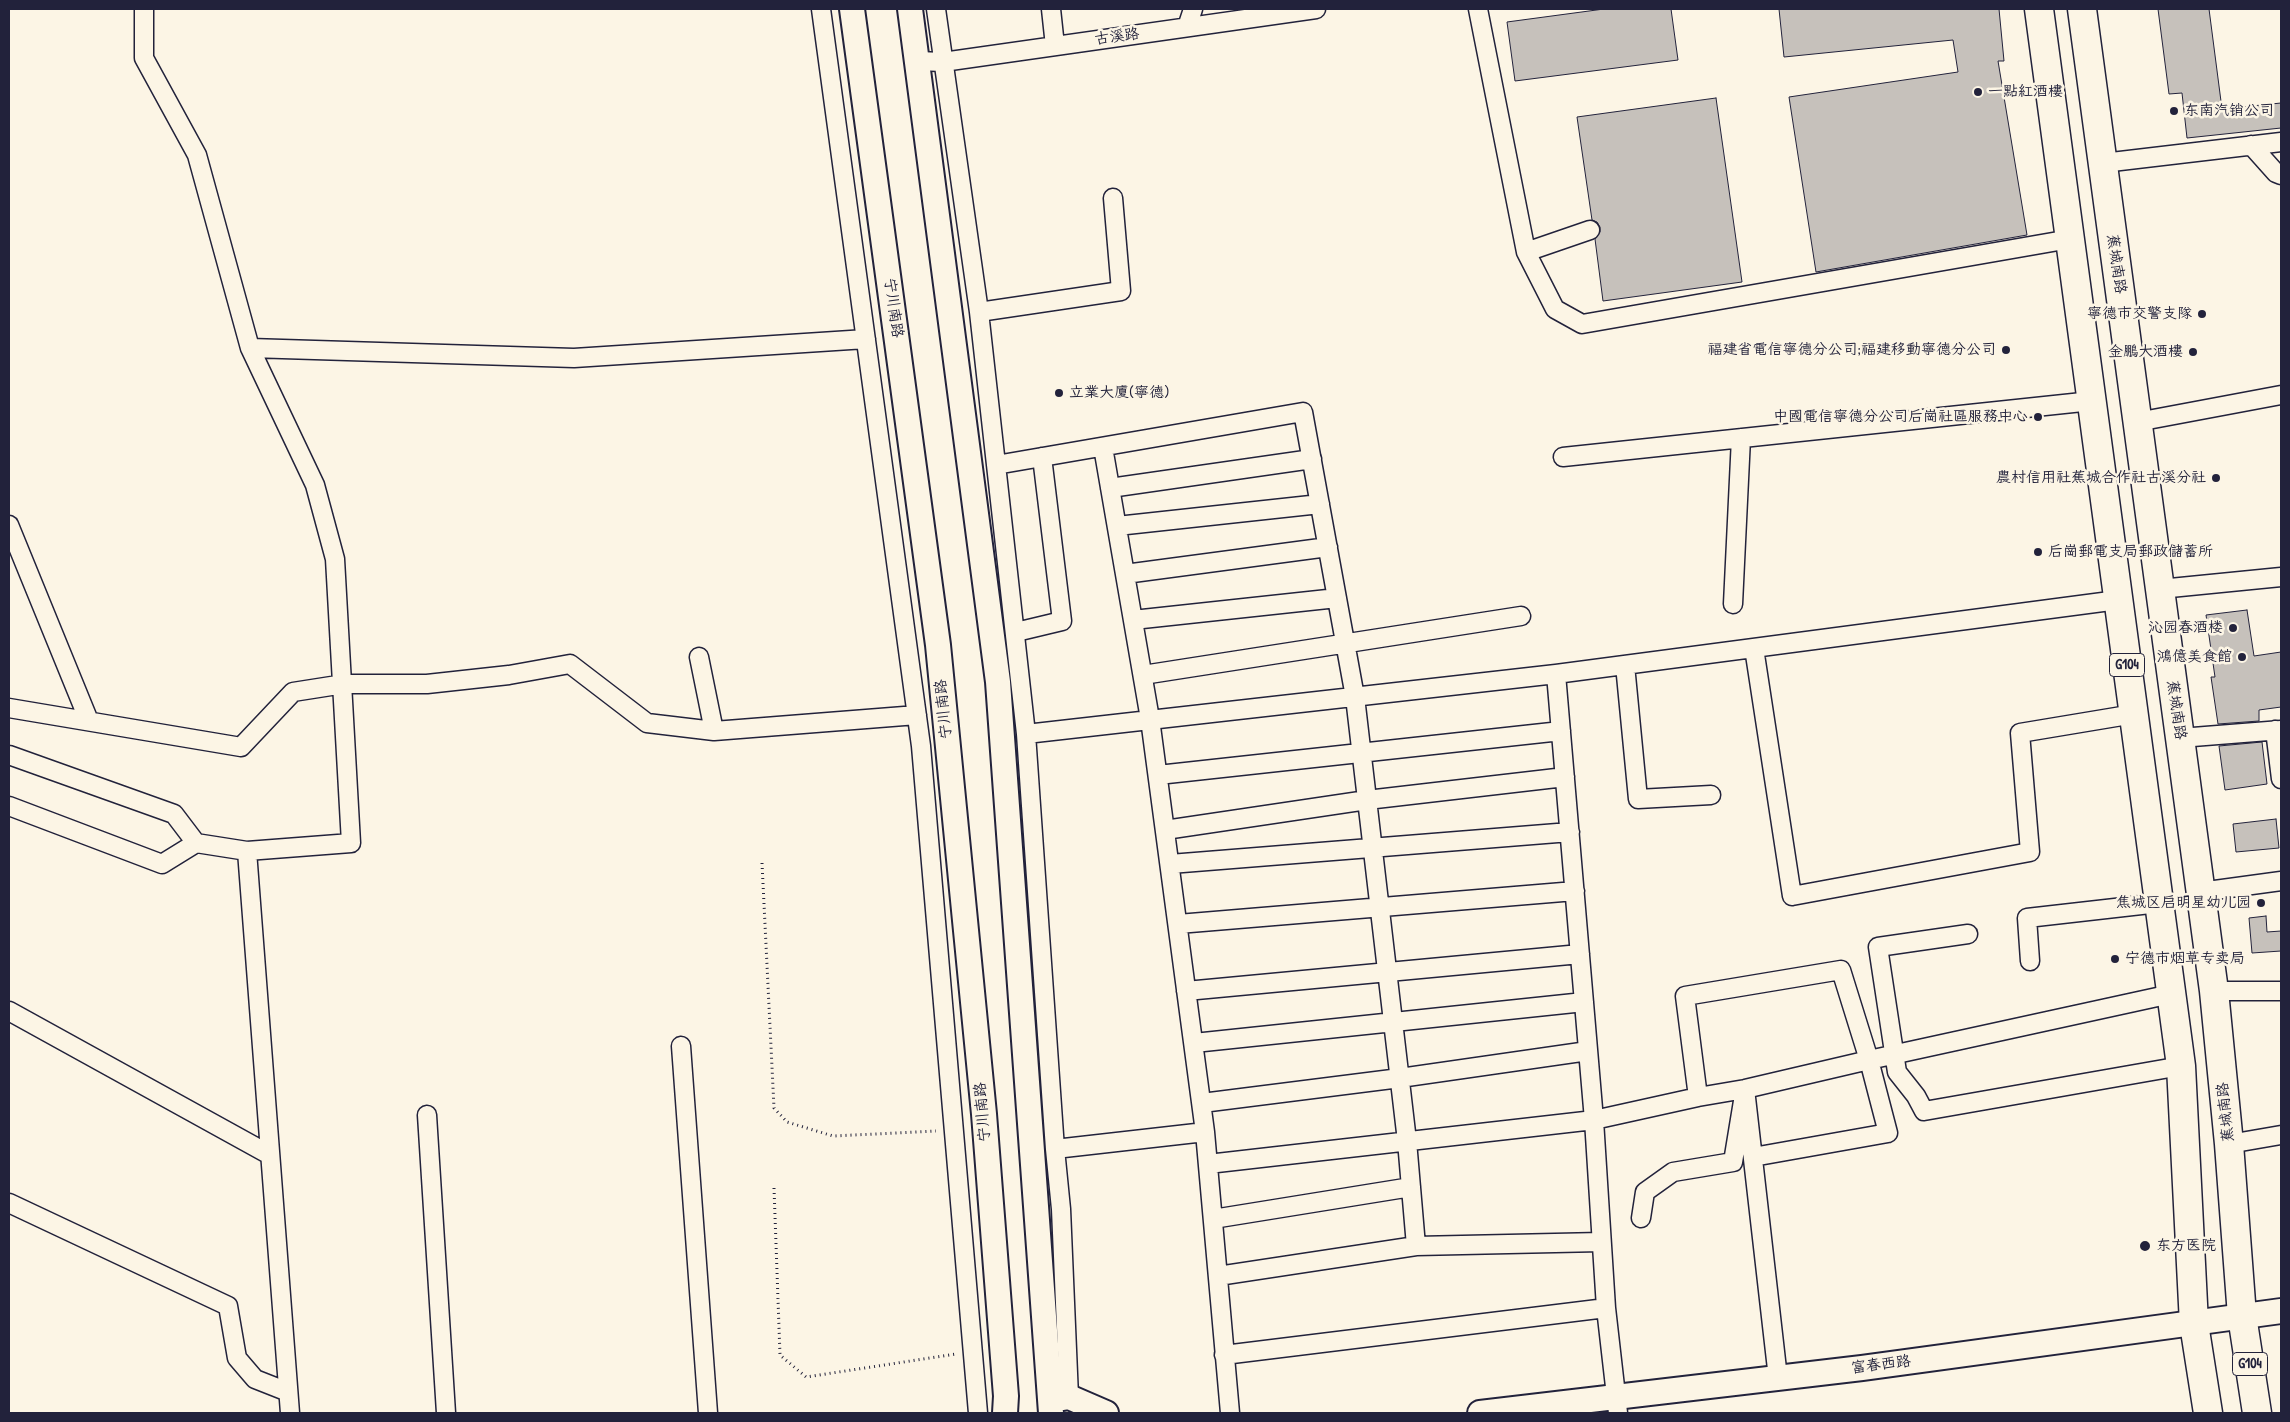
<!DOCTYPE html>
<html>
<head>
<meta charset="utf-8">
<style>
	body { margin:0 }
	#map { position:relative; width:2290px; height:1422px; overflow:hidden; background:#fcf5e5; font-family:"Patrick Hand",sans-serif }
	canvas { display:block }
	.frame { position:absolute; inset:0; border:10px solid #22223b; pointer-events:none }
</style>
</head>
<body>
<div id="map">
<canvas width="2290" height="1422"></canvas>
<div class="frame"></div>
</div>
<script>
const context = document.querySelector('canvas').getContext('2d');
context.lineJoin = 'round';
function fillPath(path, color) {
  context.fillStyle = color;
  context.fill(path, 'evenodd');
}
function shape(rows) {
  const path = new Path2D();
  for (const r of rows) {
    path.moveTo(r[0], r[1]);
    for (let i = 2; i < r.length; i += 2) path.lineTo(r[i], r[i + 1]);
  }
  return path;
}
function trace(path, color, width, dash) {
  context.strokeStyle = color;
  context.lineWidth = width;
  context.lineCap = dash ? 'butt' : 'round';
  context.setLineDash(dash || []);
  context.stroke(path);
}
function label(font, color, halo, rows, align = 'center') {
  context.font = font + ' "Patrick Hand","LXGW WenKai TC",sans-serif';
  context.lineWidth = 5;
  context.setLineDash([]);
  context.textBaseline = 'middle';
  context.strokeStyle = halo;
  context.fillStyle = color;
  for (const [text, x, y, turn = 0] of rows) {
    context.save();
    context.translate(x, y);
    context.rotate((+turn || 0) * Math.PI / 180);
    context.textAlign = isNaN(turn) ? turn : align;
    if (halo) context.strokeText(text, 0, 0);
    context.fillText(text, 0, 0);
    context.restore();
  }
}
const building = shape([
	[1604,9,1671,9,1678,60,1515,81,1507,22,1604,9],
	[1779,9,1999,9,2004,61,1998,61,2027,235,1816,272,1789,97,1958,72,1953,40,1784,57,1779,9],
	[2158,9,2209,9,2222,109,2281,103,2281,128,2187,138,2182,93,2169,94,2158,9],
	[1716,98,1742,282,1603,301,1595,239,1600,232,1600,227,1597,222,1592,220,1577,117,1716,98],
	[2247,610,2254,656,2281,652,2281,707,2259,710,2259,721,2218,724,2211,677,2215,677,2206,615,2247,610],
	[2262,742,2267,784,2225,790,2219,746,2262,742],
	[2276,819,2279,848,2236,852,2233,824,2276,819],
	[2266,916,2267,932,2281,931,2281,951,2252,953,2249,918,2266,916]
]);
const path = shape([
	[762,863,774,1108,787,1122,833,1136,936,1131],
	[774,1188,780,1355,806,1377,956,1354]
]);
const street = shape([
	[821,9,921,746,978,1413],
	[936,9,979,312,1026,734,1055,1149,1061,1209,1069,1397],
	[1051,9,1055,46],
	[1478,9,1526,252,1555,309,1582,324,2070,239],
	[1187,27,1193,9],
	[917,61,943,62,1316,9],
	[2251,145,2276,173,2281,175],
	[2103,163,2281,142],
	[1526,252,1590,230],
	[979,312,1121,291,1113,198],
	[250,348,574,358,866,339],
	[2137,422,2281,395],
	[1103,447,1150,719,1205,1132,1230,1413],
	[1563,457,2092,401],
	[996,465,1303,412,1355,697,1407,1141,1416,1246],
	[1110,488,1312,459],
	[9,525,89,721],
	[1117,526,1320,504],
	[1125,574,1328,547],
	[2160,589,2281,577],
	[1733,604,1741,438],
	[1133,620,1337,598],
	[1016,632,1062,621,1042,457],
	[1754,648,1792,896,2030,852,2020,733,2134,714],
	[1625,665,1638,799,1711,795],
	[1556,674,1594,1120,1606,1308,1618,1413],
	[1143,675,1521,616],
	[9,708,241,747,293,692,344,684,427,684,509,675,570,664,647,723,714,731,699,657],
	[2275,730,2281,779],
	[714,731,917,715],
	[1026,734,1556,674,2118,600],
	[2180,738,2281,730],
	[9,755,174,814,196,843],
	[1158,775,1561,731],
	[9,806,162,864,196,843,247,851,351,843,335,559,315,485,250,348,197,155,144,58,144,9],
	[1165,830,1367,800,1565,777],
	[247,851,290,1413],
	[1170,864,1570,832],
	[2200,892,2281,881],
	[1178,924,1575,891],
	[1968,934,1878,947,1897,1072,1916,1096,1924,1111,2181,1066],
	[2030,961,2027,918,2159,903],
	[1186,991,1580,954],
	[2214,991,2281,991],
	[9,1011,270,1155],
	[1194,1043,1584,1002],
	[681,1046,708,1413],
	[1698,1097,1685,996,1841,970,1869,1060,1888,1133,1753,1157],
	[1202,1103,1400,1078,1588,1051],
	[427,1115,446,1413],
	[2229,1144,2281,1135],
	[1055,1149,1205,1132],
	[1208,1164,1594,1120,1698,1097,1745,1089,1869,1060,2171,994],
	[9,1203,228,1306,237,1358,255,1379,288,1392],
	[1641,1218,1645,1192,1673,1172,1733,1162,1745,1089,1778,1378],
	[1213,1219,1411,1187],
	[1218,1276,1416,1246,1601,1242],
	[1224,1355,1606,1308]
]);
const secondary = shape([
	[852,9,938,645,984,1114,1006,1396,1005,1413],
	[910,9,998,682,1051,1413],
	[1051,1400,1069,1397,1106,1413],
	[1480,1413,1862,1368,2281,1311]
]);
const highway = shape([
	[2039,9,2181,1066,2194,1324,2208,1413],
	[2082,9,2214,991,2229,1144,2242,1316,2257,1413]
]);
const markers = [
	[1978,92,5,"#22223b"],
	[2174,111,5,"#22223b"],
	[2202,314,5,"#22223b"],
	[2006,350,5,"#22223b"],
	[2193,352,5,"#22223b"],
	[1059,393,5,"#22223b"],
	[2038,417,5,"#22223b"],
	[2216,478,5,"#22223b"],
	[2038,552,5,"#22223b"],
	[2233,628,5,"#22223b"],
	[2242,657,5,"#22223b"],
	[2261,903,5,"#22223b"],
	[2115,959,5,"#22223b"],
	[2145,1246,6,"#22223b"]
];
const shields = [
	[2127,665,35],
	[2250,1364,35]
];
const shieldNames = [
	["G104",2127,665],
	["G104",2250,1364]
];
const streetNames = [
	["古溪路",1117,37,-8],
	["蕉城南路",2116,264,82],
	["宁川南路",893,308,82],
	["宁川南路",944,709,-96],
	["蕉城南路",2176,710,82],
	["宁川南路",983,1112,-95],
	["蕉城南路",2226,1112,-96],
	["富春西路",1881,1365,-7]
];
const poiNames = [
	["一點紅酒樓",1988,92,"left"],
	["东南汽销公司",2184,111,"left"],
	["寧德市交警支隊",2192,314],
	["福建省電信寧德分公司;福建移動寧德分公司",1996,350],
	["金鵬大酒樓",2183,352],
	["立業大廈(寧德)",1069,393,"left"],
	["中國電信寧德分公司后崗社區服務中心",2028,417],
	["農村信用社蕉城合作社古溪分社",2206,478],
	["后崗郵電支局郵政儲蓄所",2048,552,"left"],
	["沁园春酒楼",2223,628],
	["鴻億美食館",2232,657],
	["焦城区启明星幼儿园",2251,903],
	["宁德市烟草专卖局",2125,959,"left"],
	["东方医院",2156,1246,"left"]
];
fillPath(building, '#c6c1bb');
trace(building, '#22223b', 1);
trace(street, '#22223b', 21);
trace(secondary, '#22223b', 28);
trace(highway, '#22223b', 31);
trace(path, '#22223b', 3, [1, 4]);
trace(street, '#fcf5e5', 18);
trace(secondary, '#fcf5e5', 24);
trace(highway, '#fcf5e5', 28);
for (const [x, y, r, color] of markers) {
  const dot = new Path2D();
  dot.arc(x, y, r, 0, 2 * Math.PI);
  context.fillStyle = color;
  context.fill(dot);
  trace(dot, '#fcf5e5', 2);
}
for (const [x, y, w] of shields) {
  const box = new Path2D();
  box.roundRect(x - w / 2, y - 11.5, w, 23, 4);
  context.fillStyle = '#fcf5e5';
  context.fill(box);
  trace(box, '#22223b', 1);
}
label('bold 14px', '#22223b', null, shieldNames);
label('15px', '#22223b', '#fcf5e5', streetNames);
label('15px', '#22223b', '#fcf5e5', poiNames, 'right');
</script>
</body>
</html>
